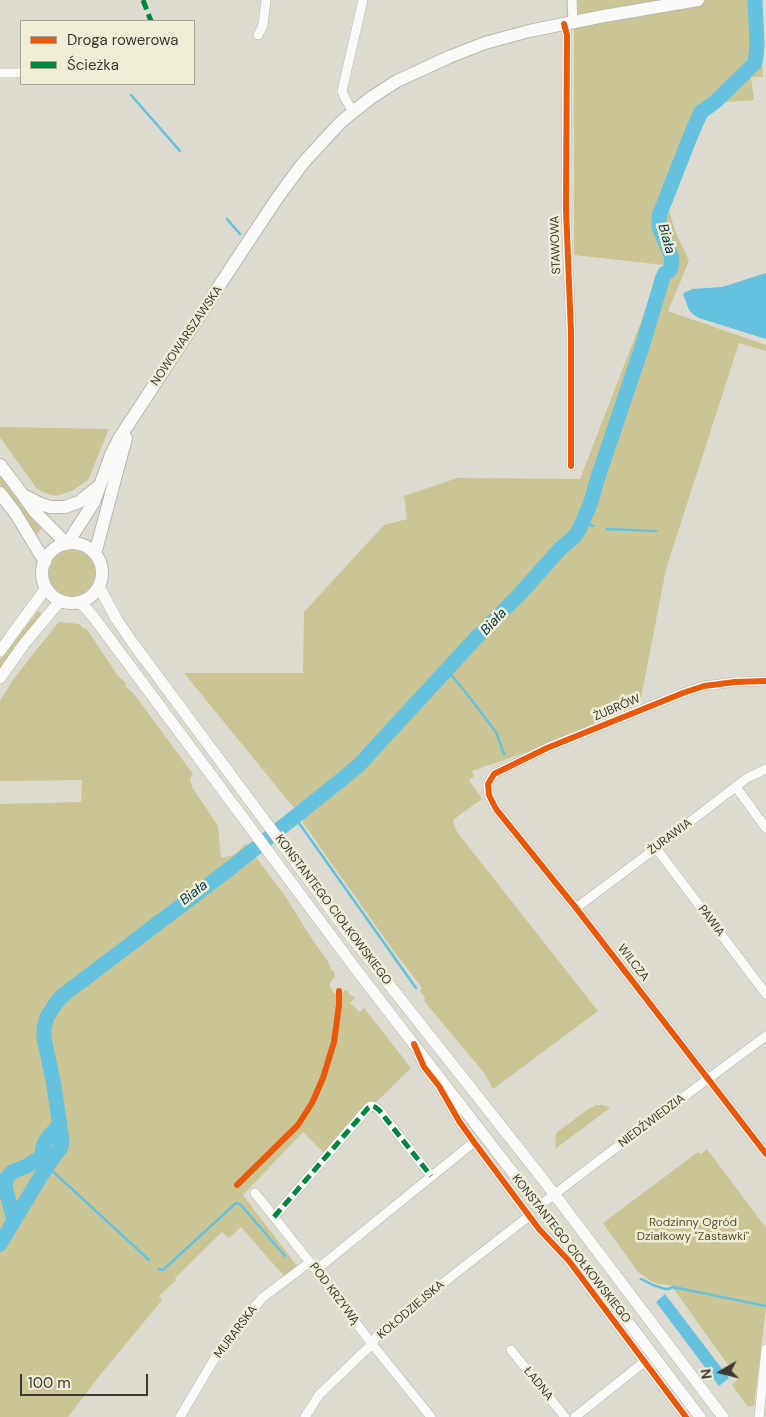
<!DOCTYPE html>
<html>
<head>
<meta charset="utf-8">
<style>
	body { margin:0 }
	#map { position:relative; width:766px; height:1417px; overflow:hidden; background:#dddbcf; font-family:"DM Sans",sans-serif }
	canvas { display:block }
	.legend { position:absolute; left:20px; top:20px; width:175px; height:65px; box-sizing:border-box; background:#f0edd6; border:1px solid #a8a594; margin:0; padding:6px 9px; list-style:none; font-size:15px; color:#3b3930 }
	.legend li { display:flex; align-items:center; gap:10px; height:25px }
	.legend b { width:25px; border:1px solid #a8a594 }
	.north { position:absolute; left:696px; top:1347px; width:50px; height:50px; -webkit-text-stroke:4px #f0edd6; paint-order:stroke; rotate:262deg; font-size:14px; font-weight:700; line-height:20px; text-align:center; color:#3b3930 }
	.north::after { content:''; display:block; margin:auto; width:18px; height:22px; background:#3b3930; clip-path:polygon(50% 0,100% 100%,50% 72%,0 100%) }
	.scale { position:absolute; left:20px; top:1374px; width:128px; height:22px; box-sizing:border-box; border:2px solid #3b3930; border-top:0; padding-left:6px; font-size:15px; line-height:18px; white-space:nowrap; color:#3b3930; -webkit-text-stroke:4px #f0edd6; paint-order:stroke }
</style>
</head>
<body>
<div id="map">
<canvas width="766" height="1417"></canvas>
<ul class="legend">
<li><b style="height:6px;background:#e8590c"></b>Droga rowerowa</li>
<li><b style="height:6px;background:#00873e"></b>Ścieżka</li>
</ul>
<div class="north">N</div>
<div class="scale">100 m</div>
</div>
<script>
const context = document.querySelector('canvas').getContext('2d');
context.lineJoin = 'round';
function fillPath(path, color) {
  context.fillStyle = color;
  context.fill(path, 'evenodd');
}
function shape(rows) {
  const path = new Path2D();
  for (const r of rows) {
    if (r.length === 3) {
      path.moveTo(r[0] + r[2], r[1]);
      path.arc(r[0], r[1], r[2], 0, 2 * Math.PI);
      continue;
    }
    path.moveTo(r[0], r[1]);
    for (let i = 2; i < r.length; i += 2) path.lineTo(r[i], r[i + 1]);
  }
  return path;
}
function trace(path, color, width, dash) {
  context.strokeStyle = color;
  context.lineWidth = width;
  context.lineCap = dash ? 'butt' : 'round';
  context.setLineDash(dash || []);
  context.stroke(path);
}
function label(font, color, halo, rows, align = 'center') {
  context.font = font + ' "DM Sans",sans-serif';
  context.lineWidth = 5;
  context.setLineDash([]);
  context.textBaseline = 'middle';
  context.strokeStyle = halo;
  context.fillStyle = color;
  for (const [text, x, y, turn = 0] of rows) {
    context.save();
    context.translate(x, y);
    context.rotate((+turn || 0) * Math.PI / 180);
    context.textAlign = isNaN(turn) ? turn : align;
    if (halo) context.strokeText(text, 0, 0);
    context.fillText(text, 0, 0);
    context.restore();
  }
}
const green = shape([
	[566,0,758,0,763,77,751,77,754,100,717,103,702,113,666,200,675,231,689,261,668,311,766,345,766,351,739,343,666,569,641,698,633,707,530,751,472,771,474,776,469,780,482,799,454,819,453,822,457,832,598,1011,493,1089,485,1074,424,1001,425,998,420,991,422,988,393,950,303,823,303,819,184,673,303,673,304,612,384,525,407,519,404,496,457,478,580,479,663,265,574,255,574,26,567,15],
	[0,427,109,429,88,480,72,491,56,496,45,493,37,489,0,437],
	[0,476,24,509,42,528,36,535,0,484],
	[72,573,23],
	[38,611,42,614,0,668,0,660],
	[60,622,79,624,84,629,86,628,118,676,127,684,125,686,134,694,193,774,190,779,192,787,218,826,221,858,234,855,246,844,285,896,312,939,327,960,332,971,334,971,335,977,330,983,330,986,333,992,336,994,343,993,345,990,349,991,348,993,355,998,350,1003,360,1012,364,1008,411,1068,324,1153,303,1132,243,1195,297,1266,284,1276,241,1227,229,1238,222,1232,175,1278,176,1280,159,1296,162,1300,100,1375,68,1417,0,1417,0,804,81,802,82,780,0,781,0,701,13,680,34,653,58,623],
	[596,1105,603,1105,610,1108,555,1149,556,1133,587,1110],
	[707,1149,766,1228,766,1308,754,1405,748,1407,732,1385,738,1379,671,1285,658,1284,649,1280,638,1272,603,1223,698,1152,701,1154]
]);
const water = shape([
	[766,273,766,339,699,318,693,314,689,310,683,294,684,293,692,289,722,287],
	[665,1294,729,1378,719,1386,656,1302]
]);
const stream = shape([
	[131,95,180,151],
	[227,219,240,234],
	[583,522,593,526],
	[607,529,656,531],
	[447,670,463,689,496,732,504,754],
	[294,816,416,988],
	[47,1166,149,1260],
	[159,1269,163,1270,236,1203,240,1204,285,1256],
	[641,1279,653,1285,665,1289,668,1289,673,1287,766,1306]
]);
const river = shape([
	[14,1220,5,1187,6,1179,12,1172,27,1166,42,1156,43,1147,46,1140,60,1124],
	[0,1244,47,1166,61,1147,62,1142,54,1085,44,1038,44,1028,47,1017,56,1003,62,996,232,867,341,780,359,765,475,639,518,596,560,549,575,536,580,528,591,502,597,480,642,347,663,277,665,273,668,272,671,268,672,258,659,227,659,216,690,137,701,112,715,102,755,63,757,45,755,0]
]);
const minor = shape([
	[572,0,573,22],
	[564,24,567,35,566,209,571,332,571,466],
	[258,35,263,25,266,0],
	[0,73,21,73],
	[353,112,345,98,342,91,363,0],
	[766,681,735,682,704,686,683,693,547,748,494,774,488,784,489,795,496,809,576,908,766,1154],
	[736,787,766,828],
	[656,848,766,994],
	[576,908,656,848,747,778,766,769],
	[419,1056,424,1067,439,1086,459,1121,474,1142,539,1229,569,1261,686,1417],
	[255,1193,316,1270,372,1344,431,1417],
	[539,1206,655,1118,766,1036],
	[274,1217,368,1108,371,1106,375,1107,379,1110,431,1176],
	[316,1270,474,1142],
	[511,1350,565,1417],
	[180,1417,222,1346,262,1298,310,1262],
	[305,1417,319,1395,372,1344,379,1333,529,1216],
	[575,1417,644,1362],
	[759,1417,766,1349]
]);
const major = shape([
	[99,587,117,620,132,642,346,930,542,1178,723,1417],
	[80,602,92,615,355,968,628,1322,700,1417],
	[0,651,46,588],
	[0,678,24,644,60,601]
]);
const highway = shape([
	[0,465,23,495,35,512,67,544],
	[0,493,16,514,45,562],
	[25,496,41,504,50,507,65,507,79,502,99,486],
	[72,573,30],
	[67,544,94,502,111,455,120,437,250,239,278,197,303,163,340,123,353,112,372,97,397,81,449,57,485,43,529,31,604,16,698,0],
	[95,554,126,438]
]);
const quiet = shape([
	[143,0,151,21],
	[274,1217,368,1108,371,1106,375,1107,379,1110,431,1176]
]);
const cycleway = shape([
	[564,24,567,35,566,209,571,332,571,466],
	[766,681,735,682,704,686,683,693,547,748,494,774,488,784,489,795,496,809,576,908,766,1154],
	[414,1044,424,1067,439,1086,459,1121,474,1142,539,1229,569,1261,686,1417],
	[237,1185,298,1125,312,1103,323,1078,334,1042,339,1005,339,991]
]);
const streetNames = [
	["STAWOWA",556,245,-92],
	["NOWOWARSZAWSKA",187,336,-56],
	["ŻUBRÓW",617,708,-23],
	["ŻURAWIA",670,837,-37],
	["KONSTANTEGO CIOŁKOWSKIEGO",333,910,53],
	["PAWIA",711,921,53],
	["WILCZA",633,963,52],
	["NIEDŹWIEDZIA",652,1121,-37],
	["KONSTANTEGO CIOŁKOWSKIEGO",571,1249,52],
	["POD KRZYWĄ",334,1294,53],
	["KOŁODZIEJSKA",411,1310,-40],
	["MURARSKA",236,1332,-53],
	["ŁADNA",538,1384,51]
];
const parkNames = [
	["Rodzinny Ogród",693,1223],
	["Działkowy \"Zastawki\"",693,1237]
];
const waterNames = [
	["Biała",666,239,74],
	["Biała",494,622,-47],
	["Biała",194,893,-38]
];
fillPath(green, '#cbc495');
fillPath(water, '#65c2de');
trace(stream, '#65c2de', 2.5);
trace(river, '#65c2de', 15);
trace(minor, '#b8b7ad', 10);
trace(major, '#b8b7ad', 12);
trace(highway, '#b8b7ad', 14);
trace(minor, '#fafaf8', 9);
trace(major, '#fafaf8', 11);
trace(highway, '#fafaf8', 12);
trace(quiet, '#00873e', 5, [10, 5]);
trace(cycleway, '#e8590c', 6);
label('12px', '#3b3930', '#f0edd6', streetNames);
label('12px', '#5b5529', '#f0edd6', parkNames);
label('italic 14px', '#00394b', '#f0edd6', waterNames);
</script>
</body>
</html>
